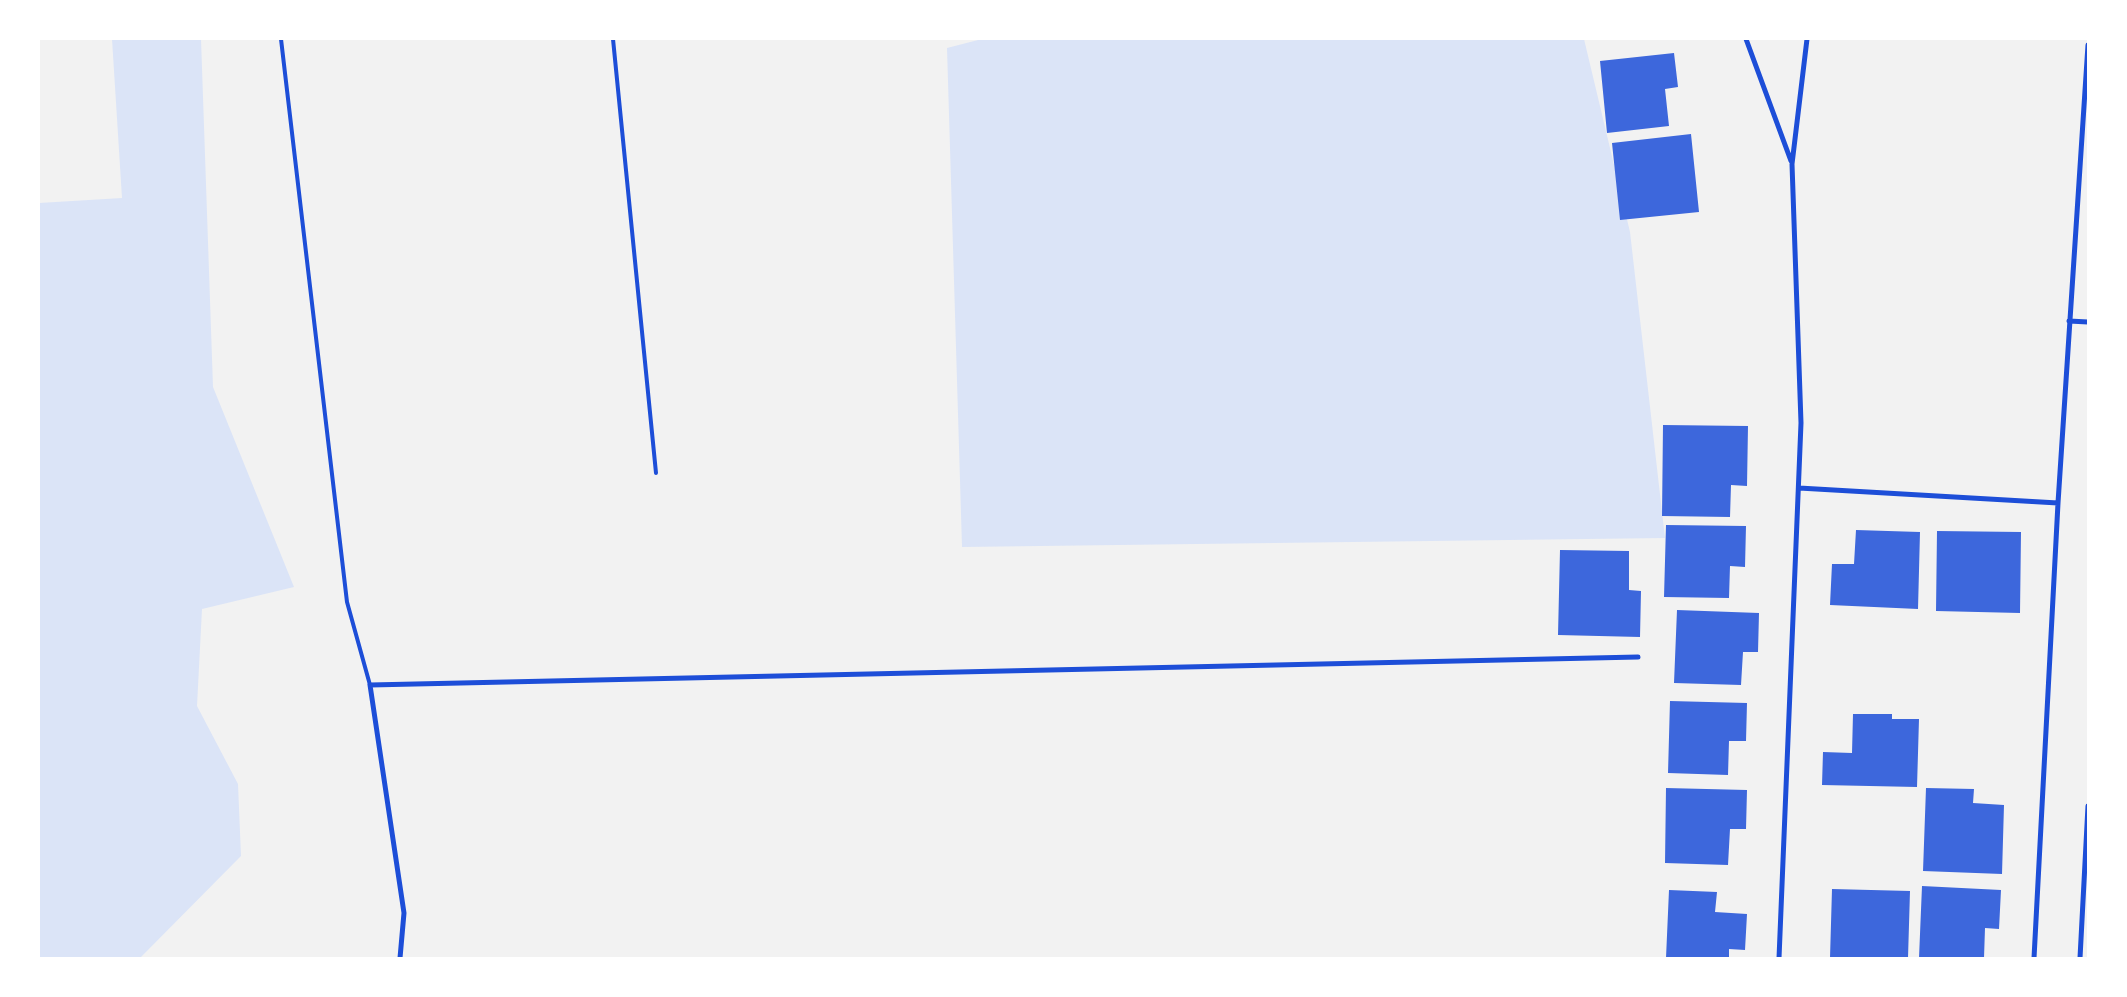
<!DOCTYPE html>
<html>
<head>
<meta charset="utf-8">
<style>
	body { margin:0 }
	#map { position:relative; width:2127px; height:997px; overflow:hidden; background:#f2f2f2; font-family:"Titillium Web",sans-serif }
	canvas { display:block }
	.frame { position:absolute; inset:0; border:40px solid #fff; pointer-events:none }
</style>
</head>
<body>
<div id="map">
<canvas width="2127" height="997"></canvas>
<div class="frame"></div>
</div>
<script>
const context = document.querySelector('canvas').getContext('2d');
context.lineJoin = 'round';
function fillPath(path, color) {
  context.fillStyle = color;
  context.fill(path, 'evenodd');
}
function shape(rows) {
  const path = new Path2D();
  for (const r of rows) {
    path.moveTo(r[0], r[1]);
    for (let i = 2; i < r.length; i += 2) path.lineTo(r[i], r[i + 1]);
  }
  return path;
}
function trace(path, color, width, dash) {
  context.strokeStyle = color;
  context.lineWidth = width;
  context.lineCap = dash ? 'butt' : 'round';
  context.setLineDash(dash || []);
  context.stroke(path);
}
const green = shape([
	[112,39,201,39,213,387,294,587,202,609,197,706,238,784,241,856,140,958,39,958,39,203,122,198],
	[982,39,1584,39,1630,232,1665,538,962,547,947,48]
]);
const building = shape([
	[1674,53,1678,87,1665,89,1669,126,1607,133,1600,61],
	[1691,134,1699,212,1620,220,1612,143],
	[1663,425,1748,426,1747,486,1731,485,1730,517,1662,516],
	[1666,525,1746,526,1745,567,1730,566,1729,598,1664,597],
	[1856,530,1920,532,1918,609,1830,605,1832,564,1854,564],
	[1937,531,2021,532,2020,613,1936,611],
	[1560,550,1629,551,1629,590,1641,591,1640,637,1558,635],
	[1677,610,1759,613,1758,652,1743,652,1741,685,1674,683],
	[1670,701,1747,703,1746,741,1729,741,1728,775,1668,773],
	[1853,714,1892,714,1892,719,1919,719,1917,787,1822,785,1823,752,1852,753],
	[1666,788,1747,790,1746,829,1730,829,1728,865,1665,863],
	[1926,788,1974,789,1973,803,2004,805,2002,874,1923,871],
	[1922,886,2001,890,1999,929,1985,928,1984,958,1919,958],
	[1832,889,1910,891,1908,958,1830,958],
	[1669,890,1717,892,1715,912,1747,914,1745,950,1729,949,1729,958,1666,958]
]);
const service = shape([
	[281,39,347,602,370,685],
	[613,39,656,473]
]);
const minor = shape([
	[1746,39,1791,161],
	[2069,321,2088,322],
	[1799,488,2058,503],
	[400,958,404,913,370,685,1638,657],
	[1779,958,1801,423,1792,164,1807,39],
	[2034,958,2058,503,2088,45],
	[2080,958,2088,806]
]);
fillPath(green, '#dbe4f7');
fillPath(building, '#3d67dc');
trace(service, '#1d4ed8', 4);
trace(minor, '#1d4ed8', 5);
</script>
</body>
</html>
